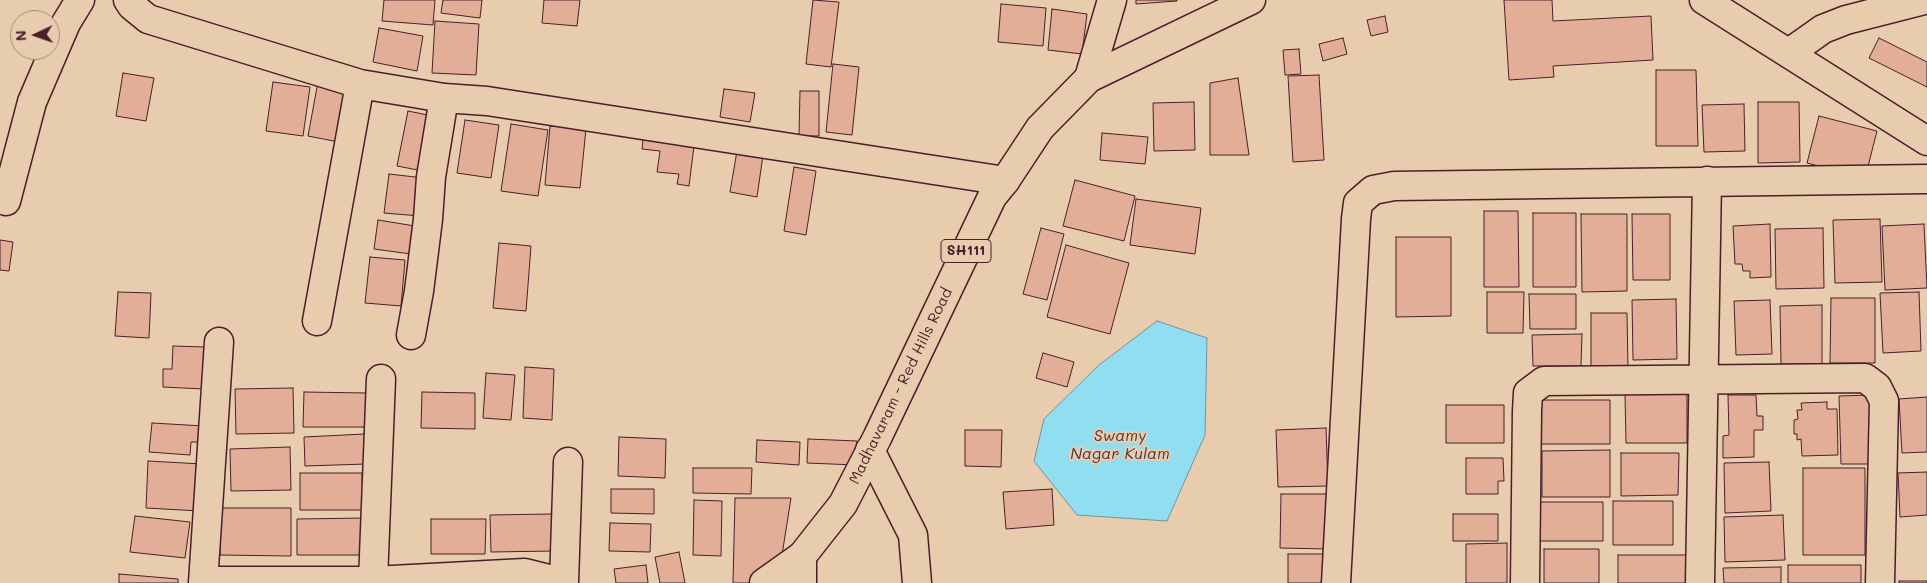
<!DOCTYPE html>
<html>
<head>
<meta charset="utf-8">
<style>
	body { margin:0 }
	#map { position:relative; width:1927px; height:583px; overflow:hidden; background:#e7cdae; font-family:Mali,sans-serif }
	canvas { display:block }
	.north { position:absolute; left:10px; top:10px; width:50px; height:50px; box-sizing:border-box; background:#e7cdae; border:1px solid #a8877a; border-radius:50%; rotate:267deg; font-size:14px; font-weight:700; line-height:20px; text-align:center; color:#4a1f2b }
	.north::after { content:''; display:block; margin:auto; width:18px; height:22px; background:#4a1f2b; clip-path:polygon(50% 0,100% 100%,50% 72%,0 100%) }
</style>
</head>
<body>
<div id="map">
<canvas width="1927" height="583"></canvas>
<div class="north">N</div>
</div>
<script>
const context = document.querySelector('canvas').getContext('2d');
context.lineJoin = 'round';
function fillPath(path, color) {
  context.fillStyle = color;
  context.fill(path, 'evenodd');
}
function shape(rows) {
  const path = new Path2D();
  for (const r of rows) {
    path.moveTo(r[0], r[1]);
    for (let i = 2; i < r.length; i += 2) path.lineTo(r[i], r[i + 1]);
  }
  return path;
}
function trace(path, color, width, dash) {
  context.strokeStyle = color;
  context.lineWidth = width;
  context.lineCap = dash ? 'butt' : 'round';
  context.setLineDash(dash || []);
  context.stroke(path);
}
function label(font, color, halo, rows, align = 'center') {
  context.font = font + ' Mali,sans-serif';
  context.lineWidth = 4;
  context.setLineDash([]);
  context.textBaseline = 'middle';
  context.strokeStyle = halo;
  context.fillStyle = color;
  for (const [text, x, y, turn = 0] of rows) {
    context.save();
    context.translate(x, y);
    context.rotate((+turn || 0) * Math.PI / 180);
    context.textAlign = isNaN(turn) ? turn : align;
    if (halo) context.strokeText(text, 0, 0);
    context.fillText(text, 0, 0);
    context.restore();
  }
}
const water = shape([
	[1157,321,1207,338,1205,435,1167,521,1077,515,1034,461,1044,419,1099,365,1157,321]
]);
const building = shape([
	[384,0,435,0,433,25,382,21,384,0],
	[443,0,482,0,480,18,441,13,443,0],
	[544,0,580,0,577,26,542,23,544,0],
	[813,0,839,2,831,67,806,64,813,0],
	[1136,0,1177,0,1177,1,1136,4,1136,0],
	[1504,0,1552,0,1553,21,1651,16,1653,60,1553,66,1554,77,1509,80,1504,0],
	[1001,4,1046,8,1043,46,998,42,1001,4],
	[1052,9,1087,14,1082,54,1048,50,1052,9],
	[1385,16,1388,32,1371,36,1367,20,1385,16],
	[435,21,479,24,476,75,432,73,435,21],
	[379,28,423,36,417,71,373,62,379,28],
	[1343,38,1347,54,1323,61,1319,44,1343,38],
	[1879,38,1927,62,1927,87,1869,58,1879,38],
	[1299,49,1301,74,1285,75,1283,50,1299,49],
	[833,64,859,67,852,135,826,132,833,64],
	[1656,70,1696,70,1698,146,1656,146,1656,70],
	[123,73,154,78,146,121,116,116,123,73],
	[1319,75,1324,160,1293,162,1288,76,1319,75],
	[1238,78,1249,155,1210,155,1210,83,1238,78],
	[273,82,310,87,303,136,266,131,273,82],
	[318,82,354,88,344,143,308,136,318,82],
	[724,89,755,93,750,122,720,117,724,89],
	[800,91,819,91,819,136,799,136,800,91],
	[1194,102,1195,150,1154,151,1153,103,1194,102],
	[1758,102,1799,102,1800,162,1758,163,1758,102],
	[1744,104,1745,151,1704,152,1702,105,1744,104],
	[408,111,433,116,423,171,397,166,408,111],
	[1819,116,1877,131,1865,178,1807,163,1819,116],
	[465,120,499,125,491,178,457,173,465,120],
	[511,124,548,130,538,196,501,191,511,124],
	[550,126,586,129,580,188,545,185,550,126],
	[1102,133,1148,137,1145,164,1100,160,1102,133],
	[643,140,694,146,689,186,677,184,679,174,657,172,660,151,642,149,643,140],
	[737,151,763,155,757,197,730,192,737,151],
	[794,167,816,171,806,235,784,231,794,167],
	[389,174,424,178,420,216,384,213,389,174],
	[1075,180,1135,196,1124,241,1063,226,1075,180],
	[1136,199,1201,208,1195,254,1130,245,1136,199],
	[1484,211,1518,211,1519,287,1484,287,1484,211],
	[1533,213,1576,213,1576,287,1533,287,1533,213],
	[1581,214,1627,214,1627,291,1582,292,1581,214],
	[1632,214,1670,214,1670,280,1633,280,1632,214],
	[1880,219,1882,282,1835,283,1833,220,1880,219],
	[378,220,415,226,411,254,374,249,378,220],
	[1770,224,1771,277,1750,278,1750,271,1743,271,1742,264,1735,264,1733,226,1770,224],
	[1924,224,1927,288,1885,290,1882,226,1924,224],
	[1041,228,1064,234,1047,300,1023,294,1041,228],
	[1823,228,1824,288,1776,289,1775,229,1823,228],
	[1396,237,1451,237,1451,316,1396,317,1396,237],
	[0,240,13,242,9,271,0,270,0,240],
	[499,243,531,246,526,311,493,308,499,243],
	[1066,245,1129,263,1110,334,1047,317,1066,245],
	[370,257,405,260,401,306,365,303,370,257],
	[118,292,151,293,149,338,115,336,118,292],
	[1487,292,1524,292,1523,333,1487,333,1487,292],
	[1919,292,1921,351,1883,353,1880,293,1919,292],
	[1529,294,1576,294,1576,329,1530,329,1529,294],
	[1831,298,1875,298,1875,363,1830,363,1831,298],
	[1676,299,1677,359,1633,360,1632,300,1676,299],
	[1770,300,1772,354,1736,355,1734,301,1770,300],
	[1822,305,1822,364,1781,364,1780,306,1822,305],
	[1591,313,1627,313,1628,369,1591,369,1591,313],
	[1582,334,1581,366,1533,366,1532,335,1582,334],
	[173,346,205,347,203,389,163,387,163,369,172,369,173,346],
	[1043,353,1074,362,1067,387,1036,378,1043,353],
	[525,367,554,369,552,420,523,418,525,367],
	[486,373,515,375,511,420,483,418,486,373],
	[293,388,294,433,236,434,235,389,293,388],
	[304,392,367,393,366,427,303,427,304,392],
	[422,392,475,393,475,429,421,428,422,392],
	[1625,394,1687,394,1687,443,1626,443,1625,394],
	[1728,395,1756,395,1757,416,1763,416,1763,430,1754,430,1754,457,1723,458,1723,436,1729,435,1728,395],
	[1870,395,1872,464,1841,464,1839,396,1870,395],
	[1927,397,1927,452,1902,453,1899,399,1927,397],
	[1540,400,1610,400,1610,444,1540,444,1540,400],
	[1827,402,1827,409,1837,409,1838,455,1802,456,1801,439,1797,440,1797,434,1794,434,1794,420,1798,419,1797,410,1802,410,1801,403,1827,402],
	[1446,405,1504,405,1504,443,1446,443,1446,405],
	[152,423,204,426,203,442,191,442,190,455,149,452,152,423],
	[1326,428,1328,486,1278,487,1276,430,1326,428],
	[965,430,1002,430,1001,467,965,466,965,430],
	[365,434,366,464,305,466,304,437,365,434],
	[619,437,666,439,665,478,618,476,619,437],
	[808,439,857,441,856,465,807,463,808,439],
	[757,440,800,442,799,465,756,462,757,440],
	[290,447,291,490,231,491,230,449,290,447],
	[1610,450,1610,497,1542,497,1542,451,1610,450],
	[1621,453,1679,453,1678,495,1621,496,1621,453],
	[1466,458,1503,458,1504,481,1498,481,1498,494,1466,494,1466,458],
	[148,461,202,464,200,511,146,508,148,461],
	[1769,462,1771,511,1725,513,1724,463,1769,462],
	[693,468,752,468,751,494,693,493,693,468],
	[1803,468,1865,468,1865,555,1803,555,1803,468],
	[1927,472,1927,515,1900,517,1898,473,1927,472],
	[300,473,362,473,363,510,300,510,300,473],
	[611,489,654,489,654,514,611,513,611,489],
	[1052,489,1054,525,1006,529,1003,492,1052,489],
	[1281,494,1329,494,1328,549,1280,548,1281,494],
	[735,498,791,498,782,555,749,583,733,583,735,498],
	[694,500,722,501,721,556,693,555,694,500],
	[1613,501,1673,501,1673,545,1613,545,1613,501],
	[1538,502,1603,502,1603,541,1539,541,1538,502],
	[221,508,291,508,291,556,220,555,221,508],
	[553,514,554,551,491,552,490,515,553,514],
	[1453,514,1498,514,1498,541,1453,541,1453,514],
	[1783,515,1785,560,1725,562,1724,517,1783,515],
	[135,516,190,522,185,558,130,552,135,516],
	[365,518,365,555,297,555,297,519,365,518],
	[431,519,486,519,485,554,431,554,431,519],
	[610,523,651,524,650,552,609,551,610,523],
	[1507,543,1507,583,1466,583,1466,544,1507,543],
	[1544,549,1599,549,1599,583,1544,583,1544,549],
	[679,552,685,583,660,583,655,557,679,552],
	[1288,554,1323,554,1323,583,1288,583,1288,554],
	[1618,555,1686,555,1686,583,1618,583,1618,555],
	[646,565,648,583,616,583,614,569,646,565],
	[1788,565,1861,565,1861,583,1788,583,1788,565],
	[1781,567,1781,583,1724,583,1723,568,1781,567],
	[119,574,178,579,178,583,119,583,119,574],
	[1899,581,1927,581,1927,583,1899,583,1899,581]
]);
const street = shape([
	[128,0,132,6,148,19,360,84,444,98,487,101,1005,181],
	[1789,53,1823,29,1846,20,1924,0],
	[1089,78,1112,0],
	[6,201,32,102,66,23,80,0],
	[317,321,360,84],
	[411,335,419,291,428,219,431,177,444,98],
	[870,450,913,535,917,583],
	[203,581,373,581,525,573,545,578,552,583],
	[373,581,381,379],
	[203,583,219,342],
	[564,583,568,462],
	[802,583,802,556],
	[1336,583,1356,219,1358,203,1373,190,1394,186,1927,179],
	[1525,583,1527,411,1528,393,1544,381,1865,378,1877,387,1884,401,1880,583],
	[1700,583,1707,181]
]);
const secondary = shape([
	[1704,0,1927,141]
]);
const primary = shape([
	[764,583,802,556,843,504,877,438,992,197,1005,181,1040,128,1089,78,1251,0]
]);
const shields = [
	[966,251,50]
];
const shieldNames = [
	["SH111",966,251]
];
const streetNames = [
	["Madhavaram - Red Hills Road",901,386,-64]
];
const waterNames = [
	["Swamy",1120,436],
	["Nagar Kulam",1120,454]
];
fillPath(water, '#91def0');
trace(water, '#7592a1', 1);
fillPath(building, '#e3ae98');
trace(building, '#4a1f2b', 1);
trace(street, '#4a1f2b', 31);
trace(secondary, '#4a1f2b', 31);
trace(primary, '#4a1f2b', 31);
trace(street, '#e7cdae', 28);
trace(secondary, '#e7cdae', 28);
trace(primary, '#e7cdae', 28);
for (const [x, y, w] of shields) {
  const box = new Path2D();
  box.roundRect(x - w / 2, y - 11.5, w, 23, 4);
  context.fillStyle = '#e7cdae';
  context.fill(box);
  trace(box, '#4a1f2b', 1);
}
label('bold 14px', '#4a1f2b', null, shieldNames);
label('15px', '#4a1f2b', '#e7cdae', streetNames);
label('italic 16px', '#51323f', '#e7cdae', waterNames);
</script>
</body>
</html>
